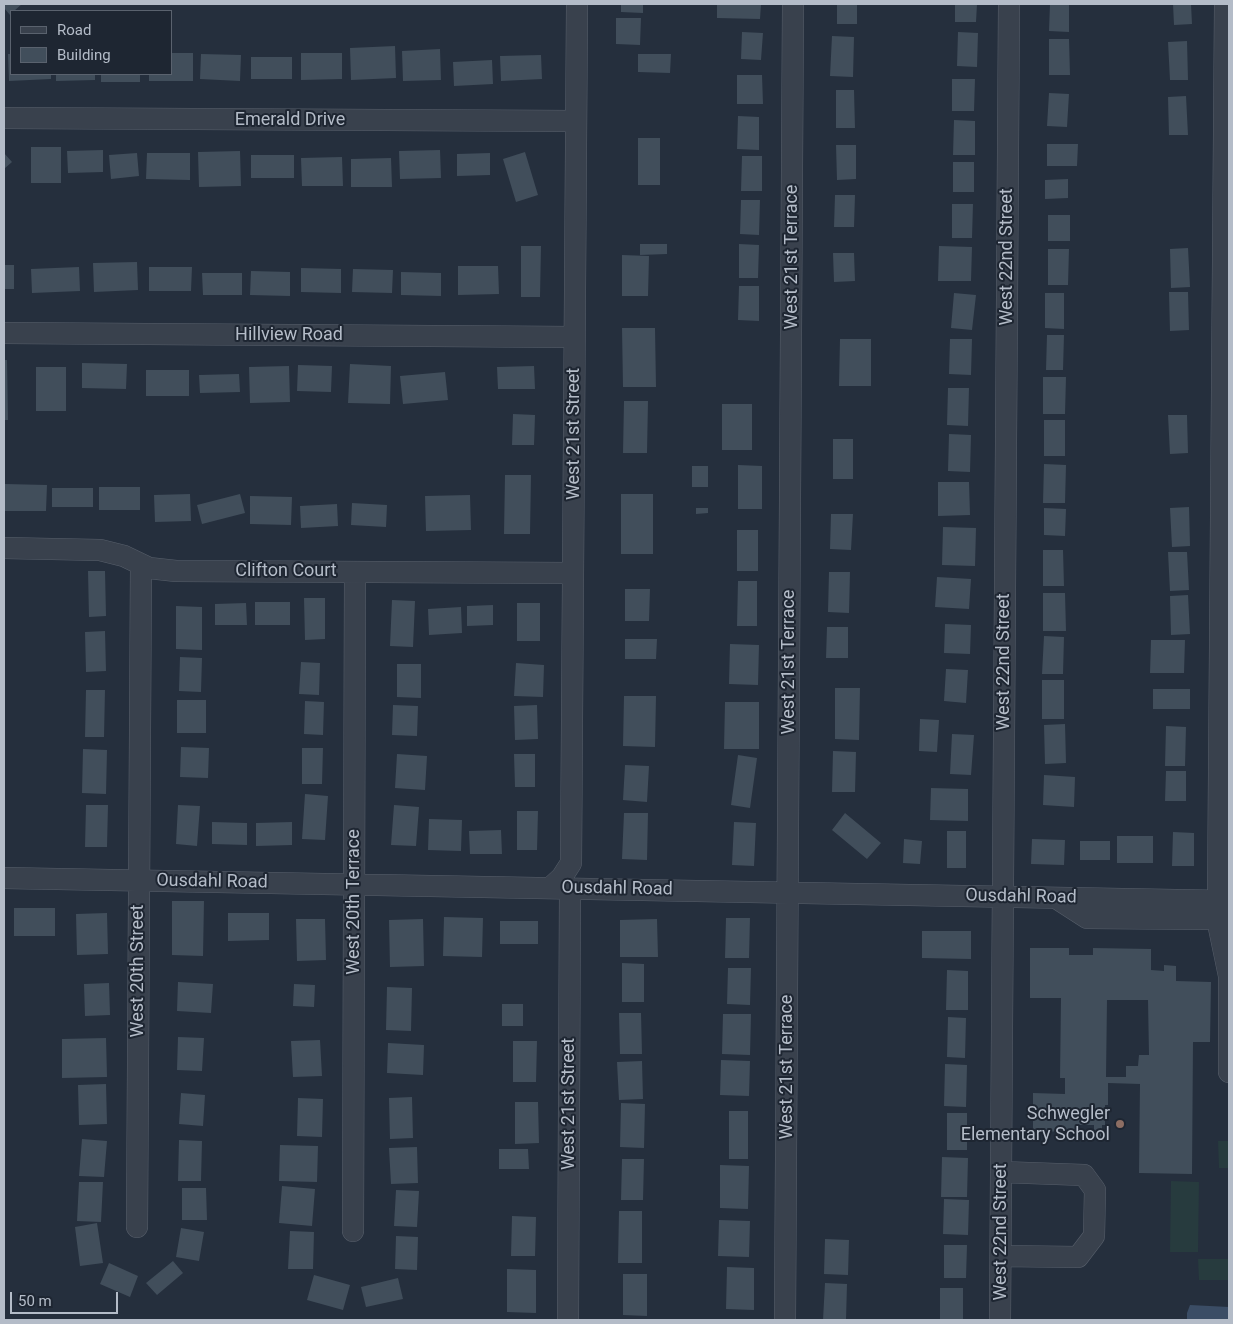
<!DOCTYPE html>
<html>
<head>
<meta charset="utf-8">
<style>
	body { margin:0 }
	#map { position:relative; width:1233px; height:1324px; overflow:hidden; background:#252f3d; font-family:Roboto,sans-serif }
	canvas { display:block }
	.frame { position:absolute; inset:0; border:5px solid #b4bcc8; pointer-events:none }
	.legend { position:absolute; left:10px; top:10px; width:162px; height:65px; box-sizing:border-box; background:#1e2632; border:1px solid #5a626e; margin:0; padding:6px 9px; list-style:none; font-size:15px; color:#b4bcc8 }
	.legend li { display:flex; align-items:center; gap:10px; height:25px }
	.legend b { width:25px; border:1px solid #5a626e }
	.scale { position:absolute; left:10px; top:1292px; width:108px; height:22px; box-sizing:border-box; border:2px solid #b4bcc8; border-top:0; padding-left:6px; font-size:15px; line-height:18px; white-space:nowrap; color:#b4bcc8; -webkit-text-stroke:4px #1e2632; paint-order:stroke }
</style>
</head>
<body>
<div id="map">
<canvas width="1233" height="1324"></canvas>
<div class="frame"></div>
<ul class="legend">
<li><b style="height:6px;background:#39414d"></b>Road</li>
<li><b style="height:14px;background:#414e5b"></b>Building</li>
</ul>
<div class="scale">50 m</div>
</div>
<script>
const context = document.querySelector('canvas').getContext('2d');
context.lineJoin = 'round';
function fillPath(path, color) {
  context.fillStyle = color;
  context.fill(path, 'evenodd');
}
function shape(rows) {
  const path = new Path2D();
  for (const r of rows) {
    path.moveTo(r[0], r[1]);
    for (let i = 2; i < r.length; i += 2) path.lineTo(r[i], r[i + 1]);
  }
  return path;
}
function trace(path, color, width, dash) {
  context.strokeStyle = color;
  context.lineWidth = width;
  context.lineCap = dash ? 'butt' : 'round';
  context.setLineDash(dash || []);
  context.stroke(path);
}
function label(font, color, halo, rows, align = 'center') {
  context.font = font + ' Roboto,sans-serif';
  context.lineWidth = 4;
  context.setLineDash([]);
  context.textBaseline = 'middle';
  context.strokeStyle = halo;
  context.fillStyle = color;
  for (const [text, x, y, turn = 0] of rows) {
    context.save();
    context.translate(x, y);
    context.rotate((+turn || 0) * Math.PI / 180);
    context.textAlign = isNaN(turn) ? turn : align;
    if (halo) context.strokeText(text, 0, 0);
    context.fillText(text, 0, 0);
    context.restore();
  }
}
const green = shape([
	[1218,1141,1229,1141,1229,1168,1219,1168],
	[1171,1181,1199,1182,1198,1252,1170,1252],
	[1198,1259,1229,1259,1229,1280,1199,1280]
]);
const water = shape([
	[1190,1305,1229,1307,1229,1320,1187,1320,1187,1313]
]);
const building = shape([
	[4,4,22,4,14,11,11,11,10,15,4,8],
	[621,4,643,4,643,13,621,12],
	[717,4,761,4,760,19,717,18],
	[837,4,857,4,857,24,837,24],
	[955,4,977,4,976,22,955,22],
	[1050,4,1069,4,1069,32,1049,31],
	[1173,4,1191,4,1192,24,1174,25],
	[616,18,641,18,640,45,616,44],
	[742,32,763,33,761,60,741,59],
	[958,32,978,33,977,67,957,66],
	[832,36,854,37,853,77,830,76],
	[1049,39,1069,39,1070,75,1049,75],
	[1187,41,1188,80,1170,80,1168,42],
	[395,46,396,78,351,80,350,48],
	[440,49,441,80,403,81,402,51],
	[171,53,193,53,193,81,149,81,149,74,171,74],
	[301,53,342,53,342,79,301,80],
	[8,54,11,54,11,74,51,74,51,79,9,81],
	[201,54,241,55,240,81,200,79],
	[638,54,671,54,670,73,638,72],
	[541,55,542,79,501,81,500,56],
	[251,57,292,57,292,79,251,79],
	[492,60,493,84,454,86,453,62],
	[56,74,95,74,95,80,56,81],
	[101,74,140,74,140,82,101,82],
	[737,75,762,75,763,104,737,104],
	[952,79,975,79,974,111,952,111],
	[836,90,854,90,855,128,836,128],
	[1049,93,1069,94,1067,127,1047,126],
	[1186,96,1188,135,1169,135,1168,97],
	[738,116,759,117,759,150,737,149],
	[954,120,975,121,975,155,953,155],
	[638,138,660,138,660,185,638,185],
	[1047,144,1078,144,1077,166,1047,166],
	[836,145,856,145,856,179,837,180],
	[31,147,61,147,61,183,31,183],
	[103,150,103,172,68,173,67,151],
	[440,150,441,178,400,179,399,151],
	[240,151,241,186,199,187,198,152],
	[525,152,538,195,516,202,503,159],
	[4,153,12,162,4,169],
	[137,153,139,176,111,179,109,155],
	[147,153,190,153,190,180,146,179],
	[490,153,490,175,457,176,457,154],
	[251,155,294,155,294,178,251,178],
	[742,156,762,156,762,191,741,191],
	[342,157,343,186,302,186,301,158],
	[391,158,392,187,351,187,351,159],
	[953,162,974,162,974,192,953,192],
	[1068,179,1068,198,1045,199,1045,180],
	[835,195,855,195,854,227,834,227],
	[741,200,760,200,759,235,740,234],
	[952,204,973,204,972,238,952,238],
	[1048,215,1070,215,1070,241,1048,241],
	[640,244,667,244,667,254,640,255],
	[739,244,759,245,758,278,739,278],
	[521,246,541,246,540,297,521,297],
	[939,246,972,247,971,281,938,281],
	[1188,248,1190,287,1171,288,1170,249],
	[1048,249,1069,249,1068,285,1048,285],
	[833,253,854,253,855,281,834,282],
	[622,255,649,256,648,296,622,296],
	[137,262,138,290,94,292,93,263],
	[4,265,14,265,14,289,4,289],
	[458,266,498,266,499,294,458,295],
	[79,267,80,291,32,293,31,269],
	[149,267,192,267,191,291,149,291],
	[301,268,341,269,341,293,301,292],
	[353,269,393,270,392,293,352,292],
	[251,271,290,272,290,296,250,295],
	[401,272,441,273,441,296,401,295],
	[202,273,242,273,242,295,203,295],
	[739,286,759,286,759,321,738,320],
	[1169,292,1188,292,1189,330,1170,331],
	[954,293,976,295,972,330,951,328],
	[1045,293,1064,293,1064,329,1045,328],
	[622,328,655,328,656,387,623,387],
	[1047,335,1064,335,1063,370,1046,370],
	[840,339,871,339,871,386,839,386],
	[950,339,972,339,971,375,949,374],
	[4,360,7,360,8,420,4,420],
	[82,363,127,364,126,389,82,388],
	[350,364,391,366,390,404,348,403],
	[298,365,332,366,331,392,297,391],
	[289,366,290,402,250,403,249,367],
	[534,366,535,389,498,389,497,367],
	[36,367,66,367,66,411,36,411],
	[146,370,189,370,189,396,146,396],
	[445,372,448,400,403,404,400,376],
	[239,374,240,392,200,393,199,375],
	[1043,377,1066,377,1065,414,1043,414],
	[948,388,969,388,968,426,947,425],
	[624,401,648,401,647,453,623,453],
	[722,404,752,404,752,450,722,450],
	[513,414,535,415,534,445,512,445],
	[1168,415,1187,415,1188,453,1170,454],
	[1044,420,1065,420,1065,456,1044,456],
	[949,434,971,435,970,472,948,471],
	[833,439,853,439,853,479,833,479],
	[1044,464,1066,465,1065,503,1043,503],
	[738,465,762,466,762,509,738,509],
	[692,466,708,466,708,487,692,487],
	[505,475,531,475,530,534,504,534],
	[938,482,969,482,970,515,938,516],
	[5,484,47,485,46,511,4,511],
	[99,487,140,487,140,510,99,510],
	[52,488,93,488,93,507,52,507],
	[190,494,191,521,155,522,154,495],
	[240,494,245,513,202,524,197,505],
	[621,494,653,494,653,554,621,554],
	[470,495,471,530,426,531,425,496],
	[250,496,292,497,291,525,250,524],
	[352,503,387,505,386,527,351,525],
	[337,504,338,526,301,528,300,506],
	[1189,507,1190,546,1172,547,1170,508],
	[696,508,708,508,708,513,696,514],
	[1044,508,1066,509,1065,536,1044,535],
	[831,514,853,514,851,550,830,549],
	[943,527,976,528,975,566,942,565],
	[737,530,758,530,758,571,737,571],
	[1043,550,1063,550,1064,586,1043,586],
	[1168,552,1187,552,1189,590,1170,591],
	[88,571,105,571,106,616,89,617],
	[829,572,850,572,849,613,828,612],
	[937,577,971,579,969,609,935,607],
	[738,581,757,581,757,626,737,626],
	[625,589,650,589,649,621,625,621],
	[1043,593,1065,593,1066,631,1043,631],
	[1188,595,1190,634,1171,635,1170,596],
	[304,598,325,598,325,639,305,640],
	[392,600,415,601,413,647,390,646],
	[255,602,290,602,290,625,255,625],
	[246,603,247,625,215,625,215,604],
	[517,603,540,603,540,641,517,641],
	[493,605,493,625,467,626,467,606],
	[176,606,202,607,202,650,176,649],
	[461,607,462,633,429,635,428,609],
	[945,624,971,625,970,654,944,653],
	[827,627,848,627,848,658,826,658],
	[105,631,106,671,86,672,85,632],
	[1044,636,1064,637,1063,674,1042,674],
	[625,639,657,639,656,659,625,659],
	[1151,640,1185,640,1184,673,1150,673],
	[730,644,759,645,758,685,729,684],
	[180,657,202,658,201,692,179,691],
	[301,662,320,663,319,695,299,694],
	[516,663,544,665,543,697,514,696],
	[397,664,421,664,421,698,397,697],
	[946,669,968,670,966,703,944,701],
	[1042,680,1064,680,1064,719,1042,719],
	[835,688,860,688,859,740,835,739],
	[1153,689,1190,689,1190,709,1153,709],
	[86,690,105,690,104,737,85,737],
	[624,696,656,696,655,747,623,746],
	[177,700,206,700,206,733,177,733],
	[305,701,324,702,323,735,304,734],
	[725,702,759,702,759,749,724,749],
	[393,705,418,706,417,736,392,735],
	[537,705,538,739,515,740,514,706],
	[920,719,939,720,937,752,919,751],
	[1065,724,1066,763,1045,764,1044,725],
	[1166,726,1186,727,1185,766,1165,766],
	[952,734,974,735,971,775,950,774],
	[181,747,209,748,208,778,180,777],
	[302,748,323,748,322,784,302,784],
	[83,749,107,750,106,794,82,793],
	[833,751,856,752,855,792,832,792],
	[397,754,427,756,425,790,395,788],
	[514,754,535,754,535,787,515,787],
	[738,755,757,758,750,808,731,805],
	[625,765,649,766,647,802,623,800],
	[1166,771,1186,771,1186,801,1165,801],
	[1044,775,1075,777,1074,807,1043,805],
	[931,788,968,789,968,821,930,820],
	[305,794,328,796,325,840,302,839],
	[86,805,108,805,107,847,85,847],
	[178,805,200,806,197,846,176,844],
	[394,805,419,807,416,846,391,845],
	[517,811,538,811,537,850,517,850],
	[624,813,648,813,647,860,622,859],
	[845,813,881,843,867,859,832,830],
	[429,819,462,820,461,851,428,850],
	[212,822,247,823,247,845,212,844],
	[292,822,292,845,256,846,256,823],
	[734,822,756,823,754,866,732,865],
	[501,830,502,854,470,854,469,831],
	[947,831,966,831,966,868,947,868],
	[1173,832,1194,833,1194,866,1172,866],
	[1117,836,1153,836,1153,863,1117,863],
	[904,839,922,841,920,864,903,863],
	[1032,839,1065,840,1064,865,1031,864],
	[1080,841,1110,841,1110,860,1080,860],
	[172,901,204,901,203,956,172,955],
	[14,908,55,908,55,936,14,936],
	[107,913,108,954,77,955,76,914],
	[228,913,269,913,269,940,228,941],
	[444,917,483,918,482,957,443,956],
	[726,918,750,918,749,958,725,958],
	[296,919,325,919,326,960,297,961],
	[423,919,424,966,390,967,389,920],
	[657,919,658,957,620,957,620,920],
	[500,921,538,921,538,944,500,944],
	[922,931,971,931,971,959,922,958],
	[1030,948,1069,948,1069,955,1093,955,1093,948,1151,949,1151,970,1164,971,1164,965,1176,966,1176,981,1211,982,1210,1042,1193,1042,1192,1174,1139,1173,1140,1084,1108,1083,1108,1105,1105,1105,1105,1125,1102,1125,1102,1138,1094,1138,1094,1125,1077,1125,1077,1132,1033,1131,1033,1093,1065,1094,1065,1078,1060,1078,1061,998,1030,998],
	[1107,1000,1148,1000,1149,1055,1139,1055,1138,1066,1126,1066,1126,1077,1106,1077],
	[622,963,644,964,644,1002,622,1002],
	[728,968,751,968,750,1005,727,1004],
	[947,970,968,971,968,1010,946,1010],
	[178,982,213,984,211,1013,177,1011],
	[109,983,110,1015,85,1016,84,984],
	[294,984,315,985,314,1007,293,1006],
	[387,987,412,988,411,1031,386,1030],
	[502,1004,523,1004,523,1026,502,1026],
	[619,1013,641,1013,642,1054,620,1054],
	[723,1014,751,1014,750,1055,722,1054],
	[948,1017,966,1018,965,1058,947,1057],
	[178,1037,204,1038,202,1071,177,1070],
	[106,1038,107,1077,62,1078,62,1039],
	[320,1040,322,1076,293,1077,291,1041],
	[513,1041,537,1041,536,1082,513,1082],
	[388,1043,424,1045,423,1075,387,1073],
	[721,1060,750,1061,749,1096,720,1095],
	[642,1061,643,1099,619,1100,617,1062],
	[945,1064,967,1065,966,1107,944,1106],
	[106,1084,107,1124,79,1125,78,1085],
	[181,1093,205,1095,203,1126,179,1124],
	[412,1097,413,1138,390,1139,389,1098],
	[298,1098,323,1099,322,1137,297,1136],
	[515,1102,538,1102,539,1143,515,1144],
	[621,1103,645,1104,644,1148,620,1147],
	[729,1111,748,1111,748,1159,729,1159],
	[947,1113,967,1113,967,1150,947,1150],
	[82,1139,107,1141,104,1177,79,1176],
	[179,1140,202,1141,201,1181,178,1181],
	[280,1145,318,1146,317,1182,279,1181],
	[417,1147,418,1183,391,1184,389,1148],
	[499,1149,528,1149,529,1169,499,1169],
	[942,1157,968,1158,967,1197,941,1197],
	[622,1159,644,1159,643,1200,621,1200],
	[720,1165,749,1166,748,1209,720,1208],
	[79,1182,103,1182,101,1222,77,1221],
	[282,1186,315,1189,312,1226,279,1223],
	[182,1188,206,1188,207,1220,182,1220],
	[396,1190,419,1191,417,1227,394,1226],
	[944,1199,969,1200,968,1235,943,1234],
	[619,1211,642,1211,642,1263,618,1263],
	[512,1216,536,1217,535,1256,511,1256],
	[719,1220,750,1221,749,1257,718,1256],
	[97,1223,103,1263,80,1266,75,1227],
	[181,1228,204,1232,199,1261,176,1257],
	[290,1231,314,1232,313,1269,288,1269],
	[396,1236,418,1237,417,1270,395,1269],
	[825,1239,849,1240,848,1275,824,1274],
	[944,1245,967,1245,966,1278,944,1278],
	[173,1261,183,1273,157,1295,146,1283],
	[109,1263,138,1276,130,1297,100,1284],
	[727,1267,754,1268,754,1310,726,1309],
	[507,1269,536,1270,536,1313,507,1312],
	[623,1274,647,1274,647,1316,623,1315],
	[314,1275,350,1285,343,1310,307,1300],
	[398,1278,403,1299,366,1307,361,1287],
	[825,1283,847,1284,846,1320,823,1320],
	[940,1288,963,1288,963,1320,940,1320]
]);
const minor = shape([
	[1225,4,1218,901,1219,928,1229,976,1229,1072],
	[4,118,576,121],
	[4,333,574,337],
	[4,548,100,550,124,556,149,568,176,571,573,573],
	[4,878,1229,901],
	[550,888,562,877,571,863,577,4],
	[1056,898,1087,918,1205,919,1218,901],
	[137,1227,141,565],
	[353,1231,355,572],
	[1001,1256,1078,1257,1094,1236,1095,1190,1084,1175,1001,1172],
	[568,1320,570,889],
	[785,1320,793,4],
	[1000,1320,1009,4]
]);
const markers = [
	[1120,1124,5,"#8d6e63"]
];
const streetNames = [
	["Emerald Drive",290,120],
	["West 21st Terrace",792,257,-90],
	["West 22nd Street",1007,257,-90],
	["Hillview Road",289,335],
	["West 21st Street",574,434,-90],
	["Clifton Court",286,571],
	["West 21st Terrace",789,662,-90],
	["West 22nd Street",1004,662,-90],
	["Ousdahl Road",212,882,1],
	["Ousdahl Road",617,889,1],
	["Ousdahl Road",1021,897,1],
	["West 20th Terrace",354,902,-90],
	["West 20th Street",138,971,-90],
	["West 21st Terrace",787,1067,-90],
	["West 21st Street",569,1104,-90],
	["West 22nd Street",1001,1232,-90]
];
const poiNames = [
	["Schwegler",1110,1114],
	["Elementary School",1110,1135]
];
fillPath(green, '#273b3e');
fillPath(water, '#3b4d65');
fillPath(building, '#414e5b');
trace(minor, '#575f6b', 22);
trace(minor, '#39414d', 21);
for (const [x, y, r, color] of markers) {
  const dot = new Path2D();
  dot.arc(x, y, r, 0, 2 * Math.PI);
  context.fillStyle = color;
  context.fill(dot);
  trace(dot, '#1e2632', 2);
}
label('18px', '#b4bcc8', '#1e2632', streetNames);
label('18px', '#b4bcc8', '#1e2632', poiNames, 'right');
</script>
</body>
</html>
